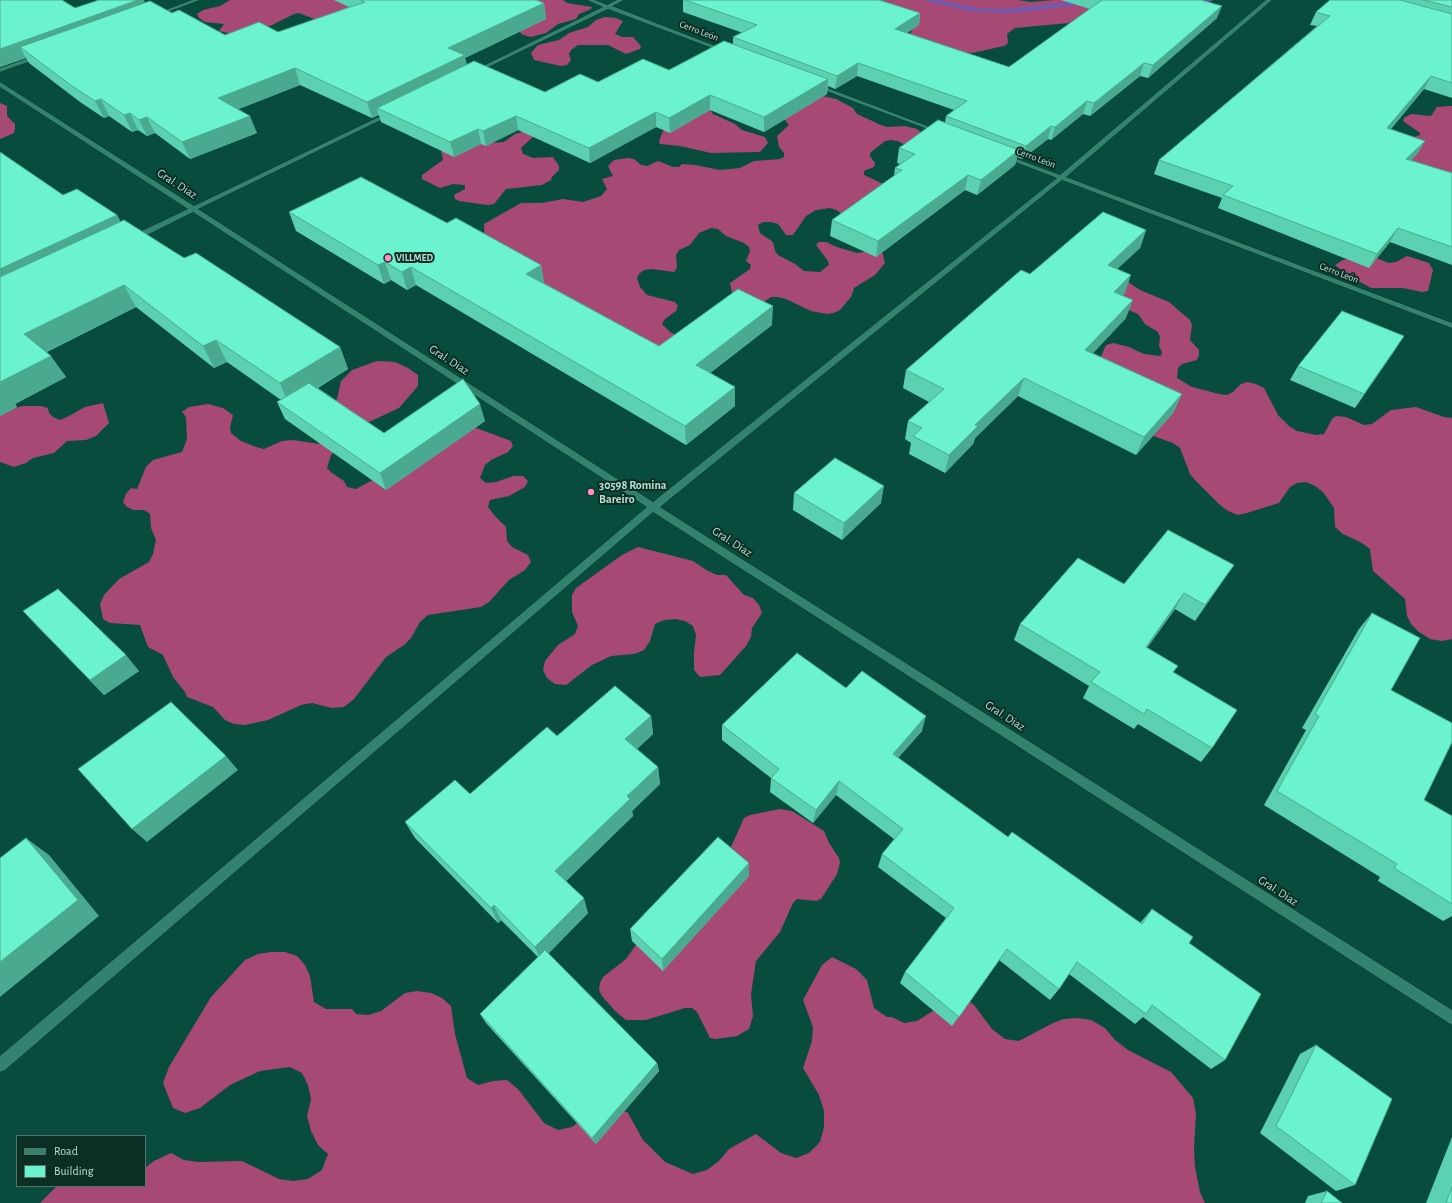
<!DOCTYPE html>
<html>
<head>
<meta charset="utf-8">
<style>
	body { margin:0 }
	#map { position:relative; width:1452px; height:1203px; overflow:hidden; background:#084c3d; font-family:"Alegreya Sans",sans-serif }
	canvas { display:block }
	.legend { position:absolute; left:16px; top:1135px; width:130px; height:52px; box-sizing:border-box; background:#0c2e25; border:1px solid #52756b; margin:0; padding:5px 7px; list-style:none; font-size:12px; color:#badfd3 }
	.legend li { display:flex; align-items:center; gap:8px; height:20px }
	.legend b { width:20px; border:1px solid #52756b }
</style>
</head>
<body>
<div id="map">
<canvas width="1452" height="1203"></canvas>
<ul class="legend">
<li><b style="height:5px;background:#33826e"></b>Road</li>
<li><b style="height:11px;background:#6af3ce"></b>Building</li>
</ul>
</div>
<script>
const context = document.querySelector('canvas').getContext('2d');
context.lineJoin = 'round';
function fillPath(path, color) {
  context.fillStyle = color;
  context.fill(path, 'evenodd');
}
function shape(rows) {
  const path = new Path2D();
  for (const r of rows) {
    path.moveTo(r[0], r[1]);
    for (let i = 2; i < r.length; i += 2) path.lineTo(r[i], r[i + 1]);
  }
  return path;
}
function trace(path, color, width, dash) {
  context.strokeStyle = color;
  context.lineWidth = width;
  context.lineCap = dash ? 'butt' : 'round';
  context.setLineDash(dash || []);
  context.stroke(path);
}
function label(font, color, halo, rows, align = 'center') {
  context.font = font + ' "Alegreya Sans",sans-serif';
  context.lineWidth = 4;
  context.setLineDash([]);
  context.textBaseline = 'middle';
  context.strokeStyle = halo;
  context.fillStyle = color;
  for (const [text, x, y, turn = 0] of rows) {
    context.save();
    context.translate(x, y);
    context.rotate((+turn || 0) * Math.PI / 180);
    context.textAlign = isNaN(turn) ? turn : align;
    if (halo) context.strokeText(text, 0, 0);
    context.fillText(text, 0, 0);
    context.restore();
  }
}
const forest = shape([
	[230,0,401,0,317,20,299,13,294,14,264,29,228,33,219,31,224,24,205,22,199,18,197,14,203,10,220,6],
	[534,0,563,0,567,3,592,7,591,9,579,14,576,19,558,24,546,33,531,37,523,35,516,29],
	[773,0,1018,0,1030,2,1054,0,1132,0,1093,9,1069,23,1015,28,1007,34,1008,43,1004,46,972,53,962,52,910,34,916,22],
	[605,17,616,18,623,21,615,34,622,37,633,37,641,46,640,49,626,54,608,45,578,45,571,50,569,54,571,60,567,65,561,66,534,60,531,53,538,45,559,40,569,33,588,27,596,20],
	[818,95,836,99,853,108,857,114,881,125,887,127,905,126,917,129,922,133,907,146,898,141,891,140,885,141,870,153,870,156,875,163,874,167,864,171,864,175,892,188,860,226,836,210,830,208,816,210,806,216,793,235,786,235,778,224,771,222,763,222,758,225,760,233,773,242,775,251,778,255,795,264,804,271,820,272,829,265,828,261,816,245,819,242,826,242,837,247,857,253,878,250,883,254,885,263,875,275,854,288,851,297,840,310,834,313,827,314,811,311,786,299,778,297,771,297,761,304,741,305,732,292,730,283,750,269,751,265,746,261,750,251,749,247,744,243,726,236,718,229,711,228,699,233,690,245,679,250,676,255,677,268,674,272,652,269,644,270,639,274,637,278,640,287,647,295,675,302,678,306,676,311,665,319,662,324,670,332,682,338,693,352,631,342,485,245,484,224,521,203,542,203,563,199,583,202,601,196,607,189,602,179,613,176,608,166,614,160,628,158,634,159,641,165,647,166,658,161,673,167,679,167,682,164,695,165,720,170,740,168,754,161,780,159,784,157,784,153,779,147,777,136,789,125,784,119,715,108,711,111,713,114,735,124,742,130,765,137,768,143,760,152,711,153,680,146,660,144,659,141,663,131,685,112],
	[0,103,7,106,7,116,15,124,15,129,14,133,0,139],
	[1449,106,1452,106,1452,181,1416,172,1400,147,1411,138,1420,135,1420,133,1403,121,1404,118,1411,114,1431,116,1437,107],
	[526,131,535,135,521,148,523,154,533,158,553,157,559,166,559,170,552,177,551,180,542,185,506,189,494,204,487,205,459,201,455,199,454,195,465,189,465,185,453,184,440,188,422,179,422,175,443,160,441,150,477,144,504,142,515,134],
	[1370,255,1388,263,1396,262,1407,256,1429,263,1433,270,1428,291,1422,292,1403,288,1371,288,1351,277,1335,265,1343,260],
	[1128,282,1140,290,1169,302,1190,320,1192,325,1190,340,1199,350,1199,355,1197,360,1182,364,1178,368,1177,378,1192,387,1219,394,1227,395,1233,392,1241,384,1247,382,1256,384,1264,388,1278,415,1289,426,1297,431,1316,435,1324,434,1332,419,1336,416,1346,417,1364,425,1372,424,1391,410,1416,407,1444,417,1452,418,1452,639,1442,641,1430,639,1419,632,1411,624,1407,616,1405,599,1373,571,1370,549,1362,543,1343,534,1335,527,1334,508,1323,492,1315,486,1306,482,1297,483,1290,487,1279,503,1247,513,1238,515,1228,511,1220,505,1195,480,1190,474,1180,448,1173,443,1145,433,1100,359,1106,345,1113,343,1129,347,1144,354,1161,356,1162,352,1159,346,1160,337,1158,332,1145,324,1138,314,1116,305],
	[377,361,395,362,408,368,418,375,418,386,399,408,367,423,343,443,331,455,327,468,332,473,344,481,347,487,356,489,471,426,511,441,513,446,508,452,491,460,485,465,480,478,486,483,496,482,513,476,523,476,528,481,525,487,509,496,490,500,488,507,495,516,506,527,507,541,512,547,528,555,531,562,525,570,509,580,489,602,481,607,428,615,420,622,411,638,404,645,386,657,354,699,344,707,332,708,312,703,301,705,268,720,245,725,234,724,225,720,213,707,187,697,185,692,173,677,163,655,148,647,140,625,110,623,103,619,100,604,104,595,119,579,149,562,153,554,156,540,151,528,150,514,144,510,134,510,127,507,123,502,126,494,131,488,137,489,146,467,153,460,182,452,187,439,186,417,182,412,189,407,208,404,223,408,233,415,230,428,231,433,241,441,256,447,264,449,282,441,293,440,319,444,332,404,337,399,341,381,352,370],
	[103,403,109,423,96,436,86,440,67,441,54,453,33,458,26,463,14,467,0,462,0,412,23,406,41,406,48,408,49,413,53,417,60,420,69,416,85,407],
	[638,547,693,561,708,571,717,575,726,575,744,595,753,598,759,605,762,613,752,628,751,637,746,646,720,675,700,677,694,670,694,652,696,635,693,626,685,621,675,619,664,620,655,624,650,641,644,650,634,654,611,656,592,665,566,685,555,684,547,678,543,670,545,661,558,645,575,634,578,626,572,612,572,595,576,588,622,555],
	[780,809,792,811,824,831,829,843,839,858,840,863,837,874,821,899,816,901,797,899,793,903,780,932,756,961,751,994,753,1016,749,1029,737,1036,716,1039,710,1038,697,1012,692,1008,685,1008,646,1020,626,1020,615,1011,602,996,599,990,600,983,603,977,626,959,638,942,718,865,732,845,744,818,750,815],
	[271,952,285,952,297,956,305,965,310,976,314,1002,326,1009,352,1009,356,1014,368,1015,381,1011,405,993,417,991,431,993,442,998,451,1006,455,1034,467,1078,478,1085,493,1081,507,1080,518,1089,544,1123,558,1130,572,1127,584,1118,615,1106,628,1113,643,1140,665,1162,693,1174,707,1170,719,1161,729,1149,756,1134,781,1153,796,1158,809,1153,820,1142,824,1127,824,1111,819,1095,803,1068,812,1041,813,1027,803,1000,822,965,832,957,856,969,867,980,874,1008,887,1017,892,1017,904,1023,917,1021,950,1000,963,996,974,1005,992,1029,1005,1039,1019,1041,1053,1023,1064,1019,1077,1018,1091,1020,1105,1028,1115,1040,1128,1050,1171,1072,1193,1098,1196,1114,1194,1149,1195,1167,1200,1192,1205,1203,40,1203,57,1186,145,1186,145,1168,154,1161,171,1153,184,1160,198,1162,242,1161,279,1179,293,1181,308,1179,322,1170,328,1154,318,1145,311,1131,307,1116,311,1099,308,1085,302,1073,290,1067,260,1071,230,1085,200,1108,185,1113,173,1108,163,1083,169,1067,211,997,245,960,258,954]
]);
const water = shape([
	[923,0,937,0,982,9,1008,9,1072,2,1213,0,1207,3,1079,5,1011,13,970,11]
]);
const minor = shape([
	[192,0,200,0,157,16,152,15,192,0],
	[587,0,595,0,607,5,617,0,624,0,612,6,728,51,723,52,608,9,476,73,471,72,603,7,587,0],
	[1266,0,1272,0,1066,177,1452,323,1452,328,1062,180,660,507,1452,1010,1452,1025,653,512,5,1070,0,1072,0,1056,647,507,193,212,135,241,129,241,129,237,188,209,0,87,0,82,194,206,389,112,393,112,393,114,198,209,653,502,1057,178,1002,157,1002,155,1006,155,1060,175,1266,0],
	[40,54,43,56,42,57,0,72,0,68,40,54],
	[813,84,817,84,943,132,938,133,813,86,813,84]
]);
const wall = shape([
	[0,0,75,8,146,3,172,13,225,35,278,32,349,7,334,0,536,0,544,3,546,19,465,58,467,65,545,92,669,70,733,44,733,37,743,33,683,12,683,0,879,0,920,13,919,25,907,33,1009,67,1090,9,1061,0,1201,0,1217,18,1148,78,1140,76,1090,116,1083,114,1051,140,1048,139,1022,159,1017,157,1015,165,977,195,965,190,876,257,830,236,832,220,894,176,895,168,900,164,897,163,899,148,945,122,946,116,954,110,857,76,835,89,828,86,827,94,764,132,710,110,670,133,656,127,590,163,518,130,486,146,481,144,454,157,381,122,379,115,372,118,300,85,238,109,257,133,190,159,155,133,147,136,138,130,132,132,109,116,104,118,80,102,29,63,26,58,0,67],
	[1330,0,1452,0,1452,98,1424,89,1391,129,1425,141,1417,154,1411,160,1452,173,1452,265,1390,242,1369,268,1218,208,1222,198,1154,174,1159,160,1317,26,1310,25,1316,12],
	[63,195,117,215,120,221,340,347,348,369,318,388,384,433,485,421,386,490,285,419,277,402,281,400,227,362,214,368,136,307,47,352,66,377,15,404,17,407,0,416],
	[289,212,447,223,541,265,544,283,659,346,772,325,710,373,735,387,735,406,686,445,416,285,407,290,391,280,384,284,296,231],
	[1146,230,1140,248,1117,269,1125,293,1122,295,1126,318,1093,353,1182,394,1173,413,1136,455,1018,396,975,438,973,444,945,473,909,454,911,443,905,439,908,421,929,402,903,388,906,370,1030,274],
	[1395,350,1355,408,1290,380,1298,366],
	[794,493,881,503,842,540,793,510],
	[1223,581,1195,621,1175,609,1147,648,1174,673,1212,748,1201,762,1138,724,1134,729,1083,698,1089,686,1014,640,1020,624,1124,584],
	[23,611,139,671,104,695,38,627],
	[1372,613,1391,690,1424,800,1452,816,1452,916,1443,921,1378,881,1380,877,1264,805,1306,730,1302,728,1359,629],
	[846,688,922,731,898,758,1008,837,1140,923,1152,909,1189,943,1225,1060,1211,1069,1143,1017,1135,1024,1069,974,1059,989,1050,1000,999,960,952,1026,900,983,905,972,946,918,878,867,882,854,894,839,836,795,813,823,770,792,771,778,722,740,722,725],
	[651,716,653,734,637,749,658,767,660,784,632,811,633,816,566,881,588,913,548,954,657,1063,659,1071,596,1144,486,1023,480,1014,538,957,501,920,498,923,415,838,405,822,470,794,557,736],
	[749,863,749,876,663,971,632,941,630,929],
	[1316,1045,1355,1185,1336,1191,1260,1133,1300,1054],
	[1452,1137,1452,1203,1426,1203],
	[1327,1191,1342,1203,1305,1203,1308,1196]
]);
const shadedWall = shape([
	[138,0,144,0,150,13,20,47,26,58,0,67,0,49],
	[544,3,546,19,465,58,468,71,377,108,378,115,372,118,367,102,448,48],
	[1222,6,1217,18,1148,78,1153,65],
	[920,13,919,25,893,41,895,29],
	[858,63,857,76,835,89,837,76],
	[1144,63,1140,76,1090,116,1094,103],
	[295,68,300,85,224,115,218,98],
	[1431,76,1424,89,1380,141,1387,128],
	[828,79,827,94,764,132,764,117],
	[710,95,710,110,670,133,669,118],
	[101,99,109,116,104,118,95,101],
	[1087,101,1083,114,1051,140,1055,127],
	[656,112,656,127,590,163,589,148],
	[130,113,138,130,132,132,124,115],
	[250,116,257,133,190,159,182,142],
	[516,116,518,130,486,146,483,131],
	[147,117,155,133,147,136,139,120],
	[1051,126,1048,139,1022,159,1026,146],
	[478,129,481,144,454,157,450,142],
	[1425,141,1417,154,1399,172,1406,159],
	[1019,150,1015,165,977,195,981,180],
	[968,175,965,190,876,257,878,241],
	[117,215,128,236,0,297,0,269],
	[1398,228,1390,242,1369,268,1377,254],
	[1146,230,1140,248,1102,283,1108,265],
	[385,262,391,280,384,284,378,265],
	[541,265,544,284,526,274],
	[411,267,416,285,407,290,402,272],
	[1131,275,1125,293,1107,310,1114,292],
	[124,285,136,307,39,356,24,334],
	[1133,300,1126,318,1079,368,1085,350],
	[773,306,772,325,696,384,696,365],
	[1404,336,1395,350,1355,408,1364,394],
	[216,340,227,362,214,368,203,346],
	[340,347,348,369,289,405,280,383],
	[51,356,66,377,15,404,17,407,0,416,0,382],
	[1024,378,1018,396,975,438,973,444,945,473,949,455,975,425],
	[735,387,735,406,686,445,685,426],
	[1182,394,1173,413,1136,455,1144,437],
	[480,404,485,421,386,490,380,473],
	[884,486,881,503,842,540,844,523],
	[1234,565,1223,581,1195,621,1205,605],
	[1184,593,1175,609,1137,662,1146,647],
	[126,655,139,671,104,695,90,680],
	[651,716,653,734,628,757,625,739],
	[926,716,922,731,889,768,893,754],
	[226,756,238,770,147,842,132,829],
	[658,767,660,784,632,811,633,816,560,887,555,871,627,796],
	[839,781,836,795,813,823,816,810],
	[26,838,49,855,99,916,0,997,0,962],
	[749,863,749,876,663,971,662,959],
	[584,898,588,913,541,961,535,947],
	[494,905,501,920,498,923,491,908],
	[1007,949,999,960,952,1026,959,1017],
	[657,1063,659,1071,596,1144,592,1138]
]);
const building = shape([
	[0,0,62,0,75,8,99,0,138,0,0,49,0,0],
	[361,0,536,0,544,3,448,48,465,55,367,102,295,68,218,98,250,116,182,142,147,117,139,120,130,113,124,115,101,99,95,101,72,86,20,47,150,1,172,13,179,10,225,35,259,22,278,32,365,2,361,0],
	[685,0,879,0,920,13,895,29,1009,67,1102,0,1201,0,1222,6,1153,65,1144,63,1094,103,1087,101,1055,127,1051,126,1026,146,946,116,967,101,858,63,837,76,733,37,757,25,685,0],
	[1330,0,1400,0,1452,14,1452,83,1431,76,1387,128,1425,141,1406,159,1452,173,1452,247,1398,228,1377,254,1223,195,1233,186,1159,160,1330,16,1316,12,1330,0],
	[1423,0,1452,0,1452,7,1423,0],
	[724,41,828,79,764,117,710,95,669,118,656,112,589,148,516,116,483,131,478,129,450,142,377,108,474,61,545,92,580,74,598,82,643,59,669,70,724,41],
	[938,120,1019,150,981,180,968,175,878,241,832,220,902,170,895,168,915,154,899,148,938,120],
	[0,152,63,195,77,189,117,215,0,269,0,152],
	[361,177,447,223,456,218,541,265,526,274,659,346,738,289,773,306,696,365,735,387,685,426,411,267,402,272,385,262,378,265,289,212,361,177],
	[1103,212,1146,230,1108,265,1131,275,1114,292,1133,300,1085,350,1182,394,1144,437,1024,378,975,425,978,426,949,455,913,436,922,428,908,421,944,389,906,370,1021,270,1030,274,1103,212],
	[124,220,184,258,196,253,340,347,280,383,216,340,203,346,124,285,24,334,51,356,0,382,0,277,124,220],
	[1342,311,1404,336,1364,394,1298,366,1342,311],
	[463,379,480,404,380,473,277,402,309,383,384,433,463,379],
	[835,458,884,486,844,523,794,493,835,458],
	[1168,530,1234,565,1205,605,1184,593,1146,647,1178,666,1173,672,1237,710,1212,748,1147,709,1144,714,1091,682,1100,672,1020,624,1078,558,1124,584,1168,530],
	[58,589,126,655,90,680,23,611,58,589],
	[1372,613,1420,638,1391,690,1452,723,1452,742,1424,800,1452,816,1452,904,1394,868,1397,864,1277,791,1319,716,1315,714,1372,613],
	[797,653,846,688,862,671,926,716,893,754,1008,837,1012,832,1142,924,1152,909,1193,937,1189,943,1261,994,1225,1060,1152,1005,1146,1014,1077,962,1059,989,1007,949,959,1017,905,972,954,908,882,854,903,829,839,781,816,810,771,778,779,769,722,725,797,653],
	[615,686,651,716,625,739,658,767,627,796,630,799,555,871,584,898,535,947,494,905,491,908,405,822,455,780,470,794,547,727,557,736,615,686],
	[171,702,226,756,132,829,78,769,171,702],
	[718,837,749,863,662,959,630,929,718,837],
	[26,838,78,900,0,962,0,858,26,838],
	[545,950,657,1063,592,1138,480,1014,545,950],
	[1316,1045,1392,1099,1355,1185,1276,1126,1316,1045],
	[1452,1187,1452,1203,1446,1203,1452,1187],
	[1327,1191,1342,1203,1321,1203,1327,1191]
]);
const markers = [
	[388,258,4,"#fd8ebf"],
	[591,492,4,"#fd8ebf"]
];
const farStreetnames = [
	["Cerro León",699,31,21],
	["Cerro León",1036,158,21],
	["Cerro León",1339,273,21]
];
const farPoinames = [
	["VILLMED",396,258]
];
const streetNames = [
	["Gral. Diaz",177,184,33],
	["Gral. Diaz",449,360,33],
	["Gral. Diaz",732,542,33],
	["Gral. Diaz",1005,716,33],
	["Gral. Diaz",1278,891,33]
];
const poiNames = [
	["30598 Romina",599,485],
	["Bareiro",599,499]
];
fillPath(forest, '#a64975');
fillPath(water, '#705ab0');
trace(minor, '#022f25', 1);
fillPath(minor, '#33826e');
fillPath(wall, '#5bd1b1');
fillPath(shadedWall, '#4aaa90');
fillPath(building, '#6af3ce');
trace(building, '#4aaa90', 1);
for (const [x, y, r, color] of markers) {
  const dot = new Path2D();
  dot.arc(x, y, r, 0, 2 * Math.PI);
  context.fillStyle = color;
  context.fill(dot);
  trace(dot, '#0c2e25', 1.5);
}
label('10px', '#badfd3', '#0c2e25', farStreetnames);
label('bold 10px', '#badfd3', '#0c2e25', farPoinames, 'left');
label('12px', '#badfd3', '#0c2e25', streetNames);
label('bold 12px', '#badfd3', '#0c2e25', poiNames, 'left');
</script>
</body>
</html>
